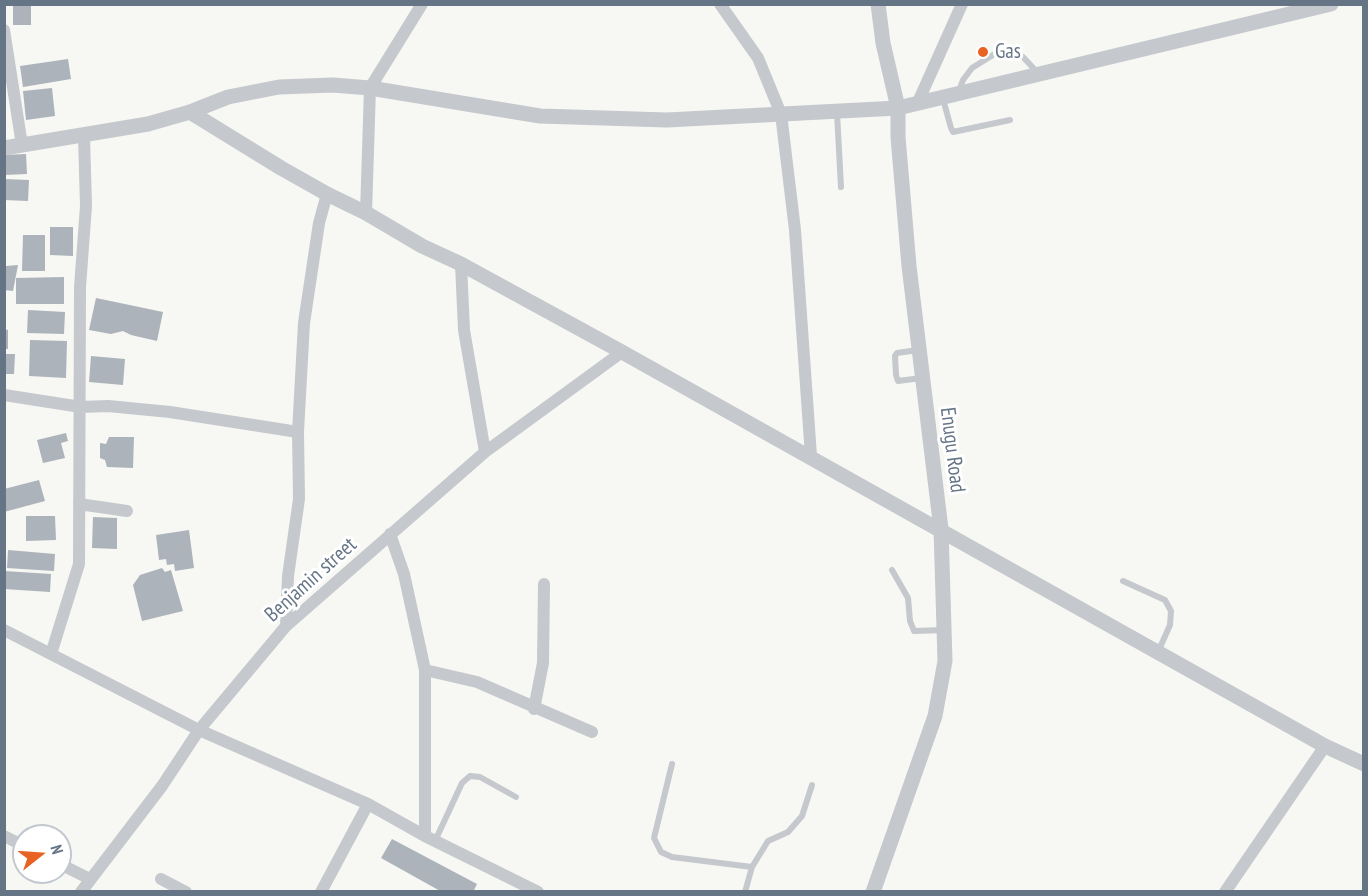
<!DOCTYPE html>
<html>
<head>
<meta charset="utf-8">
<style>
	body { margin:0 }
	#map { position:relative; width:1368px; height:896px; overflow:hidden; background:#f7f7f4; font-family:"PT Sans Narrow",sans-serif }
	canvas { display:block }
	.frame { position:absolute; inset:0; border:6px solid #667586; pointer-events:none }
	.north { position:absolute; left:12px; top:824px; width:60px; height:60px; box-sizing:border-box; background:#fff; border:2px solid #c2c8cf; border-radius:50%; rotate:73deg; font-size:16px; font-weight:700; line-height:24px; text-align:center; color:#667586 }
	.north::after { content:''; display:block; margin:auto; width:21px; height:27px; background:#e86224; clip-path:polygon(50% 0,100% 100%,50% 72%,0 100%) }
</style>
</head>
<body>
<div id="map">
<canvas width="1368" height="896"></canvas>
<div class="frame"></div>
<div class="north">N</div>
</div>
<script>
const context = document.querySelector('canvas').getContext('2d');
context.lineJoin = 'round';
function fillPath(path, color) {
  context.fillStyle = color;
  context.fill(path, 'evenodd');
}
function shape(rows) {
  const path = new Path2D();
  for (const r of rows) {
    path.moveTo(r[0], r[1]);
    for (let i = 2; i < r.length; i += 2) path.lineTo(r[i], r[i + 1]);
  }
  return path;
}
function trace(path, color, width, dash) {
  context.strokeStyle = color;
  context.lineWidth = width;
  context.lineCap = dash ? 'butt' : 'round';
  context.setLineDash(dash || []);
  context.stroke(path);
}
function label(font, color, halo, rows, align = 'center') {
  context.font = font + ' "PT Sans Narrow",sans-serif';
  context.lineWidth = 6;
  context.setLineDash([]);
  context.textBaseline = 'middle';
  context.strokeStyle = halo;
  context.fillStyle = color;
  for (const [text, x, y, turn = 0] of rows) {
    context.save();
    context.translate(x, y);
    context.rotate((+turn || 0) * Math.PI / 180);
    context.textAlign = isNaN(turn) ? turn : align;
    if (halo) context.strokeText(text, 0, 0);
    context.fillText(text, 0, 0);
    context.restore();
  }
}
const building = shape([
	[13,4,31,4,31,25,13,25],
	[68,59,71,79,23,87,20,66],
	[52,88,55,116,26,120,23,91],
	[26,154,27,174,4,175,4,155],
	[4,179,29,180,28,201,4,200],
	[50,227,73,227,73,256,50,255],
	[23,235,45,235,45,271,22,271],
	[18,265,13,291,4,290,6,266],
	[64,277,64,304,16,304,16,278],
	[96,298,163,312,157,341,131,335,123,331,111,334,89,330],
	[28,310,65,312,64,334,27,333],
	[4,329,8,330,8,349,4,349],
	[30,340,67,341,66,378,29,376],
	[4,354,15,354,14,374,4,374],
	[91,356,125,359,123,385,89,382],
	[66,433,68,441,61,443,65,458,43,463,37,440],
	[109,437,134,437,133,468,107,467,105,460,100,458,100,443,106,444],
	[39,480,45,501,4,512,4,489],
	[26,516,55,516,56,540,26,541],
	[93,517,117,518,117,549,92,548],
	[189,530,194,568,175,571,174,564,167,565,166,559,159,560,156,535],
	[8,550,55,554,54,571,7,568],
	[162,568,165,572,171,570,183,611,142,621,133,585,140,575],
	[4,571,51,574,50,592,4,589],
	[392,839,477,884,473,892,442,892,381,858]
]);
const service = shape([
	[959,91,963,80,972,68,1004,48,1013,49,1023,57,1037,72],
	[943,99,951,128,953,132,1010,120],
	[837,113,841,187],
	[918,350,897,353,895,356,896,375,898,381,921,378],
	[892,570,908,598,910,621,914,631,944,630],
	[1123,581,1165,600,1171,611,1170,625,1158,652],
	[672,764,654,838,661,852,672,857,752,867],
	[435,841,462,783,470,776,480,777,516,797],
	[745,892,752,867,768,841,788,832,802,816,812,785]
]);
const minor = shape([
	[720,4,758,58,781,114,795,230,811,456],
	[4,30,22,145],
	[918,102,962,4],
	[366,213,370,88,422,4],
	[461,264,464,330,485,452],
	[4,395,81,407,108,406,170,412,298,432],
	[79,504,127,511],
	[390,534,404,574,425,670,425,836],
	[286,626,288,576,299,499,298,432,304,323,319,223,327,194],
	[4,630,199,730,368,804,425,836,538,892],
	[51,654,79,564,80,287,86,206,84,136],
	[425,670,477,682,592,732],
	[534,709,543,663,544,584],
	[4,836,24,846],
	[60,864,90,879],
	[161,879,186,892],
	[81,892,162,786,199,730,286,626,485,452,622,352],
	[321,892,368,804],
	[1225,892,1325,746]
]);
const tertiary = shape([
	[190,112,281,168,327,194,366,213,422,246,461,264,622,352,1325,746,1364,764],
	[4,148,148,124,190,112,228,97,279,87,333,85,370,88,540,116,667,120,898,108,1331,4],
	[873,892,935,716,945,661,941,529,909,266,898,137,898,108,883,43,878,4]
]);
const markers = [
	[983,52,6,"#e86224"]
];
const poiNames = [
	["Gas",995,52]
];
const streetNames = [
	["Enugu Road",952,450,83],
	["Benjamin street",311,580,-42]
];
fillPath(building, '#acb3ba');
trace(service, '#c5c8cc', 6);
trace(minor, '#c5c8cc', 12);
trace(tertiary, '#c5c8cc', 15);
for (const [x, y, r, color] of markers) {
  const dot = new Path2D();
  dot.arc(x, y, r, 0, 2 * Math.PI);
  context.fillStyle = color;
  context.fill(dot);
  trace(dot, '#fff', 2);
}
label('21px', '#667586', '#fff', poiNames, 'left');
label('21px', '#667586', '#fff', streetNames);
</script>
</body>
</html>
